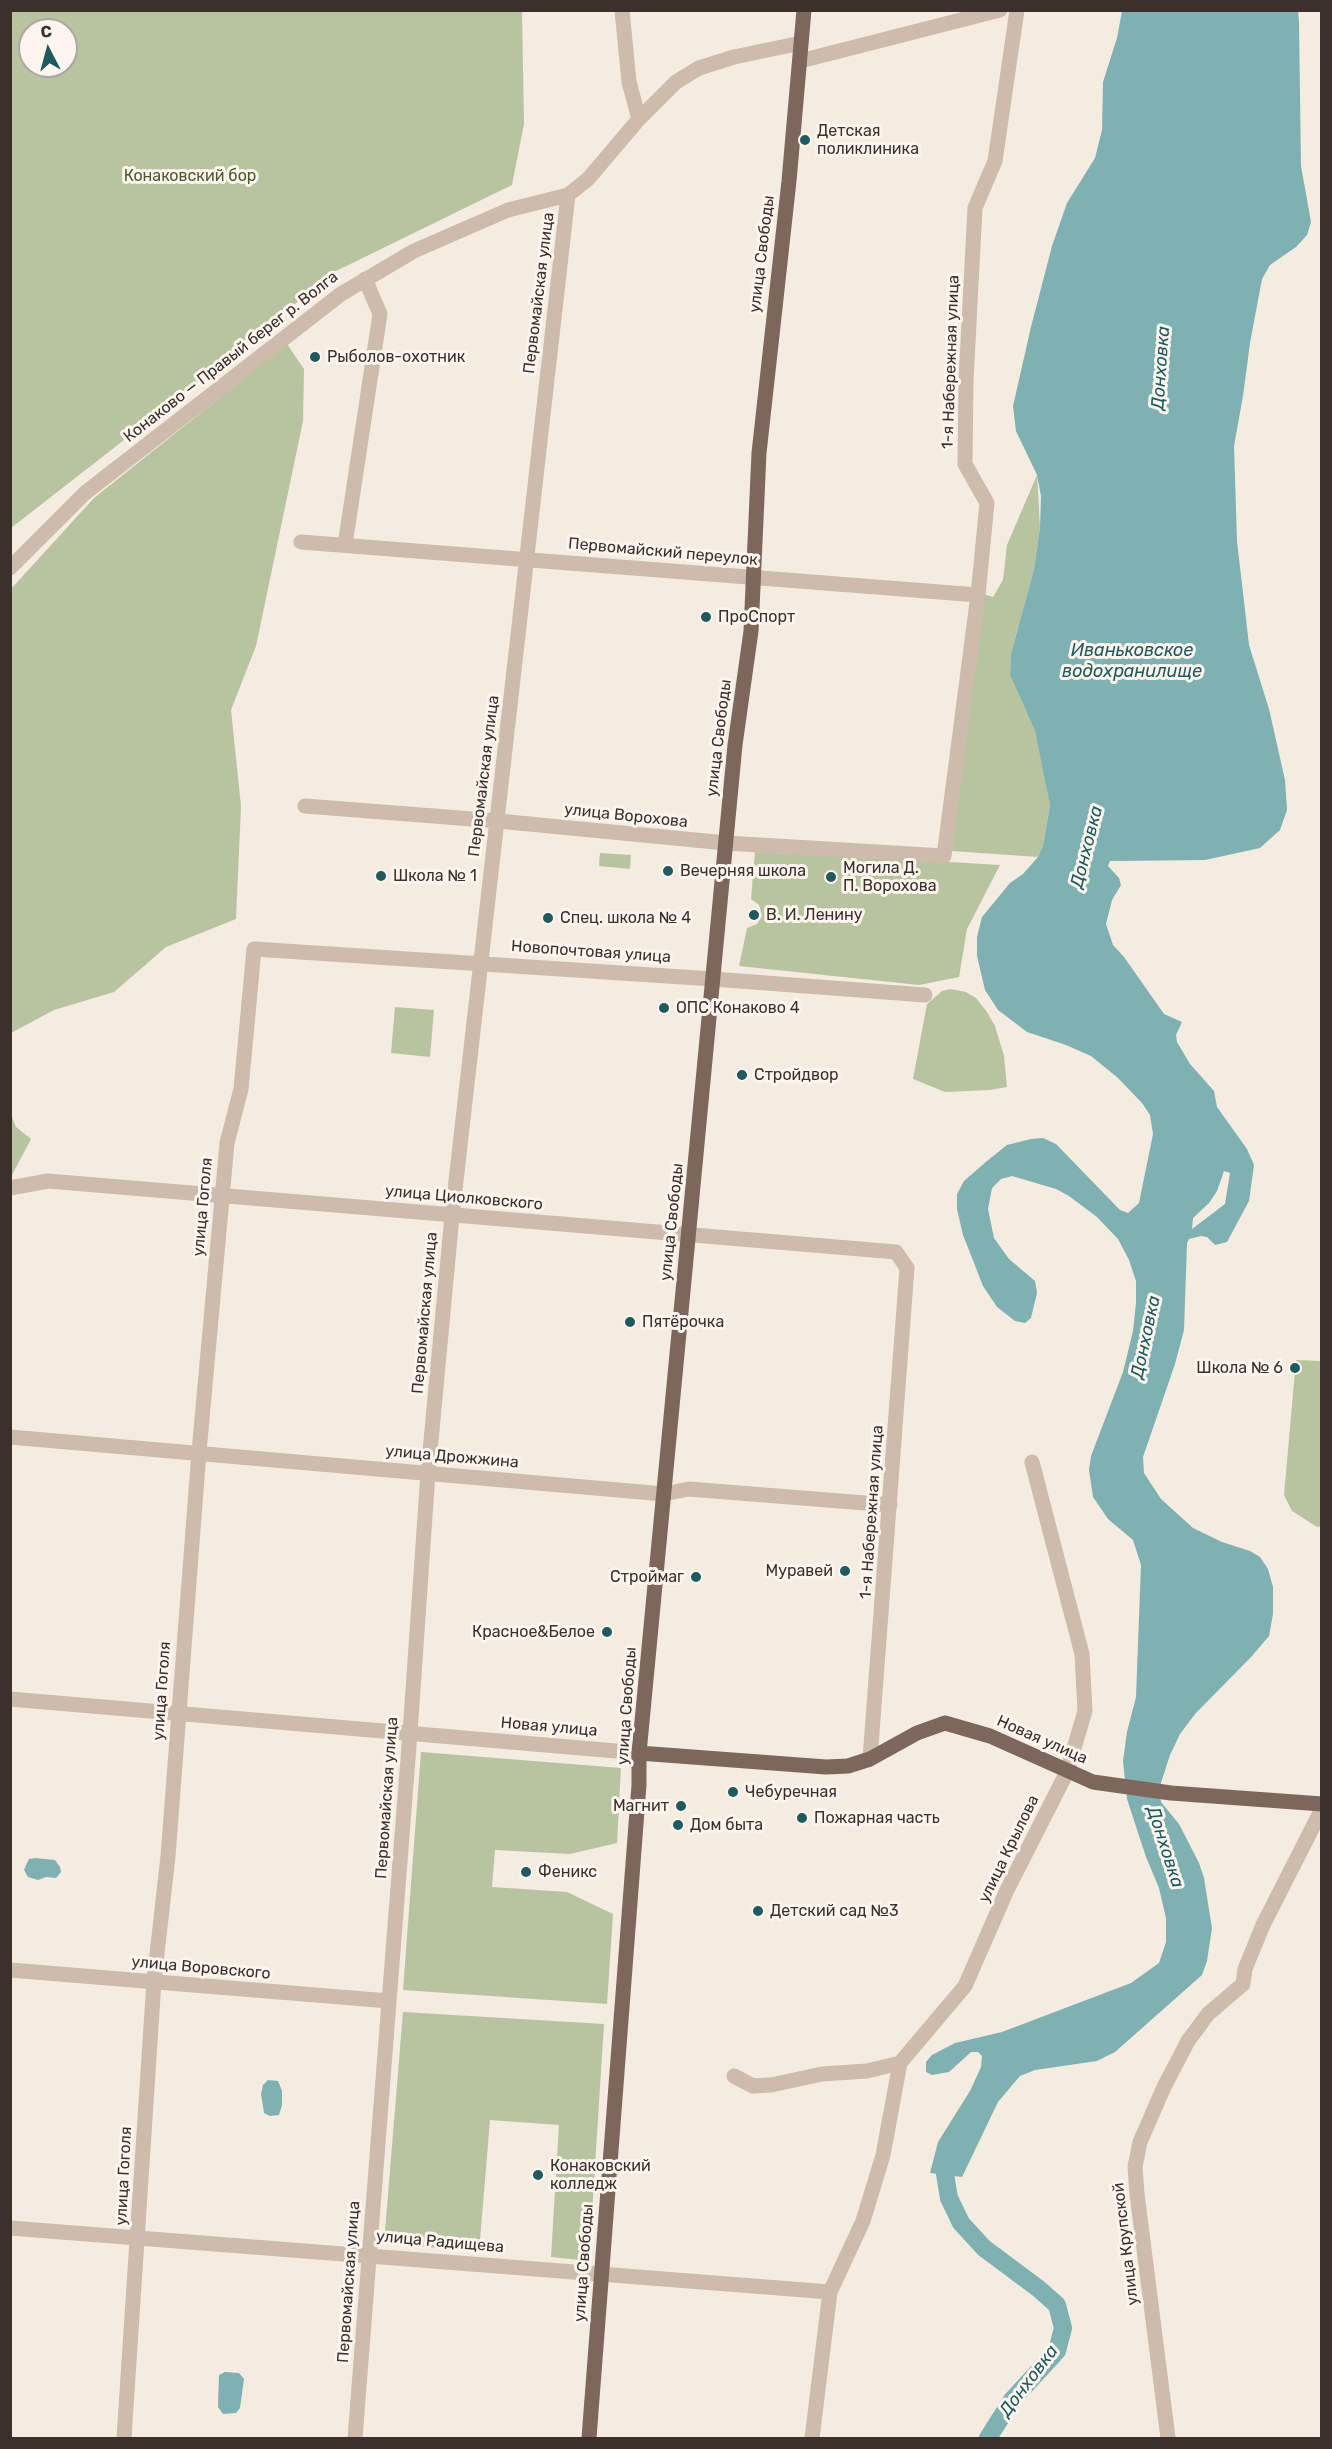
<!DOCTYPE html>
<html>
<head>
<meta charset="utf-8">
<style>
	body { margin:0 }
	#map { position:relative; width:1332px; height:2449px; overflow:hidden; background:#f4ebe1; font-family:Rubik,sans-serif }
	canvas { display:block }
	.frame { position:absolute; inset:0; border:12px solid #3b302b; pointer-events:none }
	.north { position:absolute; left:18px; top:18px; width:60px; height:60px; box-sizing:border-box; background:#fbf5ee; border:2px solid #aea6a0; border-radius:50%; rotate:354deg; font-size:16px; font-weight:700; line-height:24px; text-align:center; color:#3b302b }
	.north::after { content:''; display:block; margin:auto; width:21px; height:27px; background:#1f5a5e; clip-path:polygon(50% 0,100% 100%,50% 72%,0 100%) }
</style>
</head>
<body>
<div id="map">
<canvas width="1332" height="2449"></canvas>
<div class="frame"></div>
<div class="north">С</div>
</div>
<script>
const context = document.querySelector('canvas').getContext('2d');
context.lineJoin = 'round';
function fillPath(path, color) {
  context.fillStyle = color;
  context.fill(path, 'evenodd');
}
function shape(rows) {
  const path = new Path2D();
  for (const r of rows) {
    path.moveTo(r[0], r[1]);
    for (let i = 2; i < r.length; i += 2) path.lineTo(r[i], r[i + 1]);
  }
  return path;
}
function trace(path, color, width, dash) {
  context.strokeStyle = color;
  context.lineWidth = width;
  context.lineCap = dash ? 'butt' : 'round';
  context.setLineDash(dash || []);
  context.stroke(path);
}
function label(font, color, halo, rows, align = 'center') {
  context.font = font + ' Rubik,sans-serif';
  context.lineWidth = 6;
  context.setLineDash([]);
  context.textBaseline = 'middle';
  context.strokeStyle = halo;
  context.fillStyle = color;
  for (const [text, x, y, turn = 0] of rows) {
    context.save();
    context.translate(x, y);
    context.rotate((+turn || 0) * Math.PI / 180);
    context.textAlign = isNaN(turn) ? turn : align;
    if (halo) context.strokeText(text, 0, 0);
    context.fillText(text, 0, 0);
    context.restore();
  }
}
const green = shape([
	[11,10,522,11,524,124,512,185,332,273,241,349,11,528],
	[30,30,66,30,66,66,30,66],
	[287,344,304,369,303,421,256,646,231,710,241,806,236,919,166,947,114,992,54,1010,11,1033,10,590,94,498],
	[1037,475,1040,527,1034,569,1011,654,1010,675,1035,731,1042,762,1050,804,1043,846,1038,857,952,851,983,594,993,597,1003,580,1007,545],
	[755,852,933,861,1000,865,967,929,959,977,919,985,739,966,747,928,757,924,762,916,759,905,751,899],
	[600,853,631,855,630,869,599,866],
	[950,989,966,992,976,998,987,1012,995,1026,1004,1056,1007,1087,990,1090,945,1092,913,1079,927,1004,942,991],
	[395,1007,434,1010,430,1057,391,1053],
	[10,1112,16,1127,31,1139,11,1177],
	[1296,1360,1321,1361,1321,1526,1317,1527,1292,1511,1284,1495],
	[421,1752,621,1768,617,1843,570,1854,495,1850,492,1887,567,1892,613,1914,607,2004,403,1990],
	[403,2012,604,2024,589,2261,551,2257,559,2125,490,2120,479,2252,384,2243]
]);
const water = shape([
	[1122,11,1298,11,1299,22,1301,166,1311,222,1307,235,1296,247,1270,265,1262,279,1250,343,1243,396,1234,446,1237,541,1249,645,1269,709,1285,780,1287,810,1280,830,1260,848,1205,860,1110,861,1108,866,1119,878,1121,885,1112,900,1106,924,1113,945,1124,957,1164,1014,1182,1022,1176,1035,1177,1042,1190,1064,1214,1091,1217,1107,1247,1149,1254,1165,1249,1201,1227,1242,1215,1245,1207,1237,1201,1236,1189,1239,1187,1243,1184,1330,1175,1364,1143,1457,1144,1473,1161,1499,1193,1528,1222,1542,1250,1551,1260,1557,1268,1569,1273,1587,1273,1614,1269,1636,1252,1656,1195,1714,1180,1734,1170,1755,1159,1789,1161,1802,1179,1824,1199,1863,1204,1878,1212,1928,1207,1961,1202,1975,1115,2052,1097,2061,1035,2070,1020,2076,998,2102,962,2177,930,2173,938,2142,970,2091,981,2067,982,2056,978,2052,971,2052,949,2072,932,2075,926,2072,926,2062,932,2055,955,2043,1002,2032,1131,1983,1159,1963,1166,1942,1166,1918,1159,1888,1146,1857,1127,1799,1123,1761,1127,1732,1136,1697,1141,1565,1133,1540,1108,1519,1093,1497,1089,1470,1091,1456,1123,1372,1133,1331,1136,1303,1136,1281,1129,1260,1118,1239,1097,1217,1069,1196,1056,1189,1012,1176,1001,1179,992,1188,988,1209,994,1238,1009,1259,1035,1281,1037,1293,1031,1318,1025,1323,1015,1321,997,1307,983,1286,963,1235,957,1209,957,1194,964,1181,987,1161,1007,1145,1031,1139,1043,1138,1056,1144,1120,1210,1128,1213,1139,1203,1153,1134,1150,1115,1142,1103,1118,1078,1091,1056,1066,1045,1027,1032,998,1010,985,990,977,956,977,937,982,917,1010,883,1023,874,1038,857,1043,846,1050,805,1035,731,1010,675,1011,654,1034,569,1040,527,1041,496,1037,475,1016,431,1013,406,1031,327,1052,246,1067,203,1095,158,1102,130,1103,82,1117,38],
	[1224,1171,1230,1173,1225,1204,1192,1229,1193,1218,1209,1203,1217,1191],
	[35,1858,55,1860,60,1867,61,1872,56,1878,46,1877,38,1880,28,1877,24,1870,27,1863,29,1859],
	[268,2080,278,2081,282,2091,282,2105,279,2115,270,2116,264,2113,261,2094,263,2085],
	[225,2372,239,2373,244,2379,240,2408,236,2413,223,2414,218,2407,219,2375]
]);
const river = shape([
	[953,2152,945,2174,949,2198,961,2223,984,2248,1039,2289,1057,2305,1063,2328,1057,2351,1012,2400,988,2438]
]);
const minor = shape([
	[622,10,629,82,639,119],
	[800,61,1000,10],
	[301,542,978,595],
	[345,545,380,314,365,279],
	[10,568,85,493,341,294,414,251,508,210,568,195,588,179,639,119,676,82,699,68,734,57,801,43],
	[305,806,498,821,726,843,944,856,978,595,987,503,965,464,966,380,975,208,995,161,1017,10],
	[10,1188,48,1181,896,1252,907,1268,870,1759],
	[10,1437,664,1494,689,1489,890,1505],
	[10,1699,639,1753],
	[10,1970,389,2001],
	[734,2076,753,2086,771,2085,822,2074,867,2071,900,2063,965,1986,1007,1890,1067,1772,1085,1711,1082,1654,1032,1462],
	[10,2228,830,2292],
	[124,2438,154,1981,168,1856,199,1452,227,1143,241,1089,254,949,713,979,925,995],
	[355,2438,410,1733,428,1473,452,1216,568,195],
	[812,2438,830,2292,863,2221,883,2155,900,2063],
	[1168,2438,1137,2194,1135,2167,1140,2142,1164,2087,1188,2041,1208,2014,1243,1984,1245,1969,1263,1925,1322,1809]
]);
const major = shape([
	[639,1753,826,1767,848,1766,870,1759,917,1733,945,1723,990,1736,1093,1782,1171,1793,1322,1804],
	[589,2438,639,1785,639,1753,735,745,751,631,759,453,789,181,804,10]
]);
const markers = [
	[805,140,6,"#1f5a5e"],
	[315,357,6,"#1f5a5e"],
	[706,617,6,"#1f5a5e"],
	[668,871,6,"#1f5a5e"],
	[381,876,6,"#1f5a5e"],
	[831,877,6,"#1f5a5e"],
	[754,915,6,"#1f5a5e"],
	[548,918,6,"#1f5a5e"],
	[664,1008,6,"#1f5a5e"],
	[742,1075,6,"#1f5a5e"],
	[630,1322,6,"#1f5a5e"],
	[1295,1368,6,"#1f5a5e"],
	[845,1571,6,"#1f5a5e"],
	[696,1577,6,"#1f5a5e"],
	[607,1632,6,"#1f5a5e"],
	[733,1792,6,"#1f5a5e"],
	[681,1806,6,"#1f5a5e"],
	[802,1818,6,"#1f5a5e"],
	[678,1825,6,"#1f5a5e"],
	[526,1872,6,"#1f5a5e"],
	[758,1911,6,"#1f5a5e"],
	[538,2175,6,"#1f5a5e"]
];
const poiNames = [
	["Детская",817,131],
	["поликлиника",817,149],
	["Рыболов-охотник",327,357],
	["ПроСпорт",718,617],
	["Могила Д.",843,868],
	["П. Ворохова",843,886],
	["Вечерняя школа",680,871],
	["Школа № 1",393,876],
	["В. И. Ленину",766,915],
	["Спец. школа № 4",560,918],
	["ОПС Конаково 4",676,1008],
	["Стройдвор",754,1075],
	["Пятёрочка",642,1322],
	["Школа № 6",1283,1368,"right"],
	["Муравей",833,1571,"right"],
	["Строймаг",684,1577,"right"],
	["Красное&Белое",595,1632,"right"],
	["Чебуречная",745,1792],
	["Магнит",669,1806,"right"],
	["Пожарная часть",814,1818],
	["Дом быта",690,1825],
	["Феникс",538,1872],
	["Детский сад №3",770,1911],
	["Конаковский",550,2166],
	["колледж",550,2184]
];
const parkNames = [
	["Конаковский бор",190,176]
];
const streetNames = [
	["улица Свободы",762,254,-83],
	["Первомайская улица",539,293,-83],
	["Конаково — Правый берег р. Волга",231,357,-38],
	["1-я Набережная улица",951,362,-88],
	["Первомайский переулок",663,552,5],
	["улица Свободы",719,738,-83],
	["Первомайская улица",484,776,-83],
	["улица Ворохова",626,816,6],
	["Новопочтовая улица",591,952,4],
	["улица Циолковского",464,1198,5],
	["улица Гоголя",203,1207,-85],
	["улица Свободы",672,1222,-84],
	["Первомайская улица",425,1313,-85],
	["улица Дрожжина",452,1457,5],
	["1-я Набережная улица",872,1512,-86],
	["улица Гоголя",162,1691,-86],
	["улица Свободы",627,1706,-86],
	["Новая улица",549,1727,5],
	["Новая улица",1042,1740,24],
	["Первомайская улица",387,1798,-86],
	["улица Крылова",1009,1849,-64],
	["улица Воровского",201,1968,5],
	["улица Гоголя",124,2176,-87],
	["улица Радищева",440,2242,5],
	["улица Крупской",1126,2244,-97],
	["улица Свободы",584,2263,-86],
	["Первомайская улица",349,2282,-86]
];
const waterNames = [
	["Донховка",1161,368,-86],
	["Иваньковское",1132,651],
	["водохранилище",1132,672],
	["Донховка",1087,847,-76],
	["Донховка",1146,1337,-78],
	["Донховка",1165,1847,72],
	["Донховка",1029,2381,-53]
];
fillPath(green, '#b8c4a0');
fillPath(water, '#7fb0b2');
trace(river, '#7fb0b2', 18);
trace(minor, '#cdbbac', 15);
trace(major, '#7d675c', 15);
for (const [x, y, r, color] of markers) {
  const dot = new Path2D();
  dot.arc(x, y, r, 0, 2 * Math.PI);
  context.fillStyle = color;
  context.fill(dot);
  trace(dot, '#fbf5ee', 2);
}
label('16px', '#3b302b', '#fbf5ee', poiNames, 'left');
label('16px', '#4a5a2e', '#fbf5ee', parkNames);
label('16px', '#3b302b', '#fbf5ee', streetNames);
label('italic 18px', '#1f5a5e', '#fbf5ee', waterNames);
</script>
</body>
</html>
